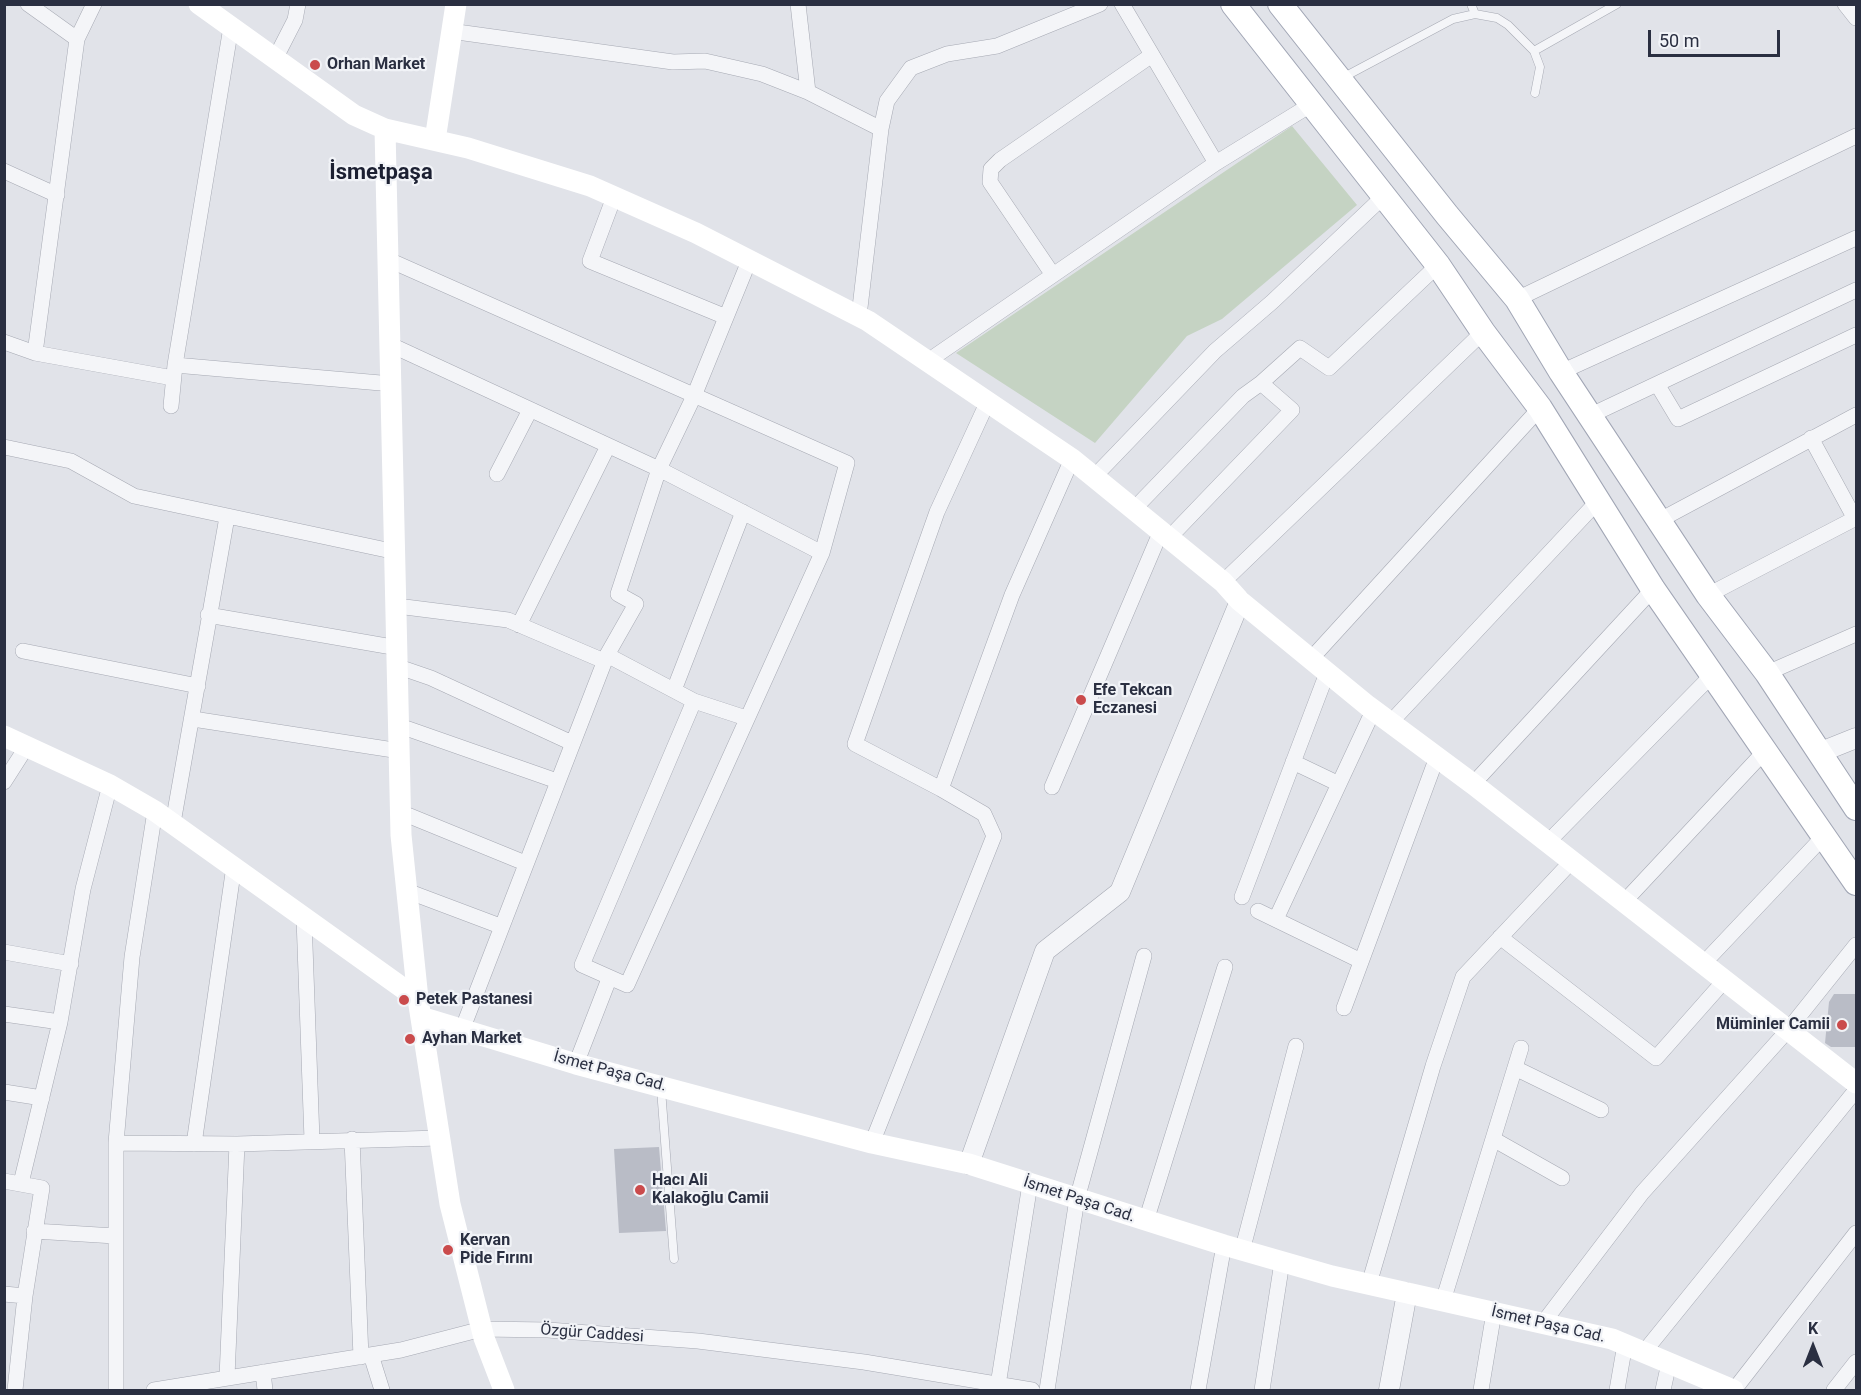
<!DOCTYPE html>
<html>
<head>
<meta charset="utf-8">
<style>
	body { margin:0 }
	#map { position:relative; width:1861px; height:1395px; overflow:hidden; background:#e1e3e9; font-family:Roboto,sans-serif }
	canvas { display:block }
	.frame { position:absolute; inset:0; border:6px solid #2a2f41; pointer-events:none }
	.north { position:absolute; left:1783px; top:1317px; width:60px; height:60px; -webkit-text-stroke:4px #f1f3f7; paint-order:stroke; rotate:0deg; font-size:16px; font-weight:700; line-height:24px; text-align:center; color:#2a2f41 }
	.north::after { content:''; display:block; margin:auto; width:21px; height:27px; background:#2a2f41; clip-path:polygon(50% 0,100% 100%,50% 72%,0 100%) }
	.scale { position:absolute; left:1648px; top:30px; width:132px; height:27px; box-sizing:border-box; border:3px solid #2a2f41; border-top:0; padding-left:8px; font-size:18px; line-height:21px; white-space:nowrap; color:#2a2f41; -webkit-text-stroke:4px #f1f3f7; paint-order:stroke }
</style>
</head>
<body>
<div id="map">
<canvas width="1861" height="1395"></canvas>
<div class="frame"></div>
<div class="north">K</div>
<div class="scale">50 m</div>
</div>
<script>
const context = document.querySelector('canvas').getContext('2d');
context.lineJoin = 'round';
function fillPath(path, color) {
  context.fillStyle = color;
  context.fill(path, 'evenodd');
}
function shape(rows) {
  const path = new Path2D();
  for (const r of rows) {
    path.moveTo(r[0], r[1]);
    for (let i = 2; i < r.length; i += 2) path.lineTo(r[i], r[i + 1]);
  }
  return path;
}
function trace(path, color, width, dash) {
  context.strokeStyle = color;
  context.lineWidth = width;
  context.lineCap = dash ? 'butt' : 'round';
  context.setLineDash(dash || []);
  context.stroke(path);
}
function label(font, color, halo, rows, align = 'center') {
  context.font = font + ' Roboto,sans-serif';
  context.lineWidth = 4.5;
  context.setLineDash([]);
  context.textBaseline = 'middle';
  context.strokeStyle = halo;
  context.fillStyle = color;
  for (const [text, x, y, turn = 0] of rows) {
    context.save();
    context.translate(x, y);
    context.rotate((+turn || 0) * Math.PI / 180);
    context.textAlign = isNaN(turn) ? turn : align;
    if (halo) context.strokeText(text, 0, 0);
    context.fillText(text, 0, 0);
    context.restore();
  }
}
const green = shape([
	[1292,126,1357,205,1222,319,1187,336,1095,443,956,353]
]);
const building = shape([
	[1834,994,1857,994,1857,1047,1831,1047,1825,1043,1829,1002],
	[659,1147,666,1231,619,1233,614,1149]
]);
const service = shape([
	[1471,4,1475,14],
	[1534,51,1617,4],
	[1344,77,1453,19,1475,14,1497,18,1508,25,1534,51,1540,67,1535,93],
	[661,1089,674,1259]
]);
const minor = shape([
	[28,4,77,39],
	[798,4,808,92],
	[1122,4,1216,163],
	[1845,4,1856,18],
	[450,31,673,62,705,61,762,74,808,92,881,129],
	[275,59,295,20,298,4],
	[4,171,57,195],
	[614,197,590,261,726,317],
	[389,260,847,463,822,553,627,985,582,965,694,701],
	[1053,275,990,182,991,169,1000,160,1152,55],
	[1517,299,1856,136],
	[859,316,881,129,887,101,911,68,947,54,997,46,1100,4],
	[4,342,35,353,173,378],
	[391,345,659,469,822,553],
	[35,353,77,39,94,4],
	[928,361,1216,163,1312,104],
	[175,365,392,384],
	[1561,372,1856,238],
	[1657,384,1678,419,1856,335],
	[171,406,175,365,231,27],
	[1589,416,1856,290],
	[1811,438,1855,519],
	[4,447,71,461,134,496,396,552],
	[497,474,530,410],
	[1094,477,1215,351,1272,302,1384,196],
	[1134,509,1243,396,1261,383],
	[1660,520,1856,415],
	[1169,538,1292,410,1261,383,1300,348,1329,368,1438,265],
	[1223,582,1483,332],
	[1708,595,1856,518],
	[397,606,508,620,604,661],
	[208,615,398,648],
	[519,625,608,446],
	[23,651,198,686],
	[607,655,694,701,746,718],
	[1310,660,1540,408],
	[399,667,431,678,572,743],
	[1767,673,1856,634],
	[674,690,743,512],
	[193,719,400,751],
	[1390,723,1598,501],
	[400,726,557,781],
	[1293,762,1339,784],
	[4,782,27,746],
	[1473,784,1653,589],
	[1052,787,1161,531],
	[941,789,1012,595,1072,459],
	[400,812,525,863],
	[173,823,227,517],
	[1548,842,1713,674],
	[407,891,500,926],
	[1242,897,1327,673],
	[1623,903,1765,751],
	[1258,911,1361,961],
	[304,918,312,1140],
	[1276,919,1373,711],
	[1500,937,1656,1058,1725,980],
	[4,952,71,964],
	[1703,964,1825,835],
	[1344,1008,1437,757],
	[4,1014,60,1022],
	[462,1030,607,655,636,604,618,594,659,469,694,396,749,261],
	[576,1064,609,979],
	[1515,1068,1601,1110],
	[4,1092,42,1098],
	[352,1139,361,1357],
	[1493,1139,1562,1178],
	[116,1143,237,1144,439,1138],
	[872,1143,994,836,984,814,941,789,855,744,937,512,988,401],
	[194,1144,234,866],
	[4,1181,42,1188,25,1296,15,1390],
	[21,1183,60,1022,83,889,110,785],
	[1146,1221,1225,967],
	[34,1231,115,1236],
	[1242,1251,1296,1046],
	[1369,1284,1433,1066,1463,977,1571,862],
	[4,1294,25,1296],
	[1443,1301,1521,1048],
	[1543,1323,1642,1193,1788,1030,1856,945],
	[1644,1352,1856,1090],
	[371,1355,382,1390],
	[263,1372,265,1390],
	[227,1377,237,1144],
	[998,1385,1030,1184],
	[116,1390,116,1143,132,957,155,811],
	[154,1390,401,1350,482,1329,548,1330,698,1341,864,1362,1032,1390],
	[1047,1390,1077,1199,1144,956],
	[1198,1390,1224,1245],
	[1262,1390,1282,1262],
	[1481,1390,1494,1312],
	[1617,1390,1625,1344],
	[1663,1390,1669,1363],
	[1734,1390,1856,1233],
	[1834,1390,1856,1362]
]);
const tertiary = shape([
	[1821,752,1856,738],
	[969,1164,1045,951,1120,892,1240,601],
	[1389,1390,1407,1293]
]);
const secondary = shape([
	[199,4,354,115,385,129,468,148,590,186,696,233,868,321,1072,459,1223,582,1240,601,1368,706,1473,784,1856,1083],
	[385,129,401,835,418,999,450,1204,484,1338,504,1390],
	[435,140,456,4],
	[4,736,110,785,155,811,418,999],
	[421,1017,576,1064,872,1143,969,1164,1224,1245,1332,1276,1612,1339,1733,1390]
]);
const primary = shape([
	[1233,4,1438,265,1483,332,1540,408,1653,589,1856,883],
	[1280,4,1447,215,1517,299,1561,372,1708,595,1767,673,1856,808]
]);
const markers = [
	[315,65,6,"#ca4b4c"],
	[1081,700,6,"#ca4b4c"],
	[404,1000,6,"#ca4b4c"],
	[1842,1025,6,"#ca4b4c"],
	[410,1039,6,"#ca4b4c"],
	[640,1190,6,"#ca4b4c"],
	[448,1250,6,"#ca4b4c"]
];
const poiNames = [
	["Orhan Market",327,65],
	["Efe Tekcan",1093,691],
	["Eczanesi",1093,709],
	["Petek Pastanesi",416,1000],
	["Müminler Camii",1830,1025,"right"],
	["Ayhan Market",422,1039],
	["Hacı Ali",652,1181],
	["Kalakoğlu Camii",652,1199],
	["Kervan",460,1241],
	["Pide Fırını",460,1259]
];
const streetNames = [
	["İsmet Paşa Cad.",610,1072,15],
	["İsmet Paşa Cad.",1079,1200,18],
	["İsmet Paşa Cad.",1548,1325,13],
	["Özgür Caddesi",592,1334,4]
];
const districtNames = [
	["İsmetpaşa",381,173]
];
fillPath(green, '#c5d3c3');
fillPath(building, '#b9bcc6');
trace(service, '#a6a9b3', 9);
trace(minor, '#a6a9b3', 16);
trace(tertiary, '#a6a9b3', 21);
trace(primary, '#a1a6b5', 26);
trace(service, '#f4f5f8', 8);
trace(minor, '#f4f5f8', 15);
trace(tertiary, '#f4f5f8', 20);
trace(secondary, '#fff', 21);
trace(primary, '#fff', 24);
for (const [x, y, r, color] of markers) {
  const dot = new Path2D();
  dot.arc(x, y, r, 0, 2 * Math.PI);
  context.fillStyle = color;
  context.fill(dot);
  trace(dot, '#f1f3f7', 2);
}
label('bold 16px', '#2a2f41', '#f1f3f7', poiNames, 'left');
label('16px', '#2a2f41', '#f1f3f7', streetNames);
label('bold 22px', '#1c2032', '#f1f3f7', districtNames);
</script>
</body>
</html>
